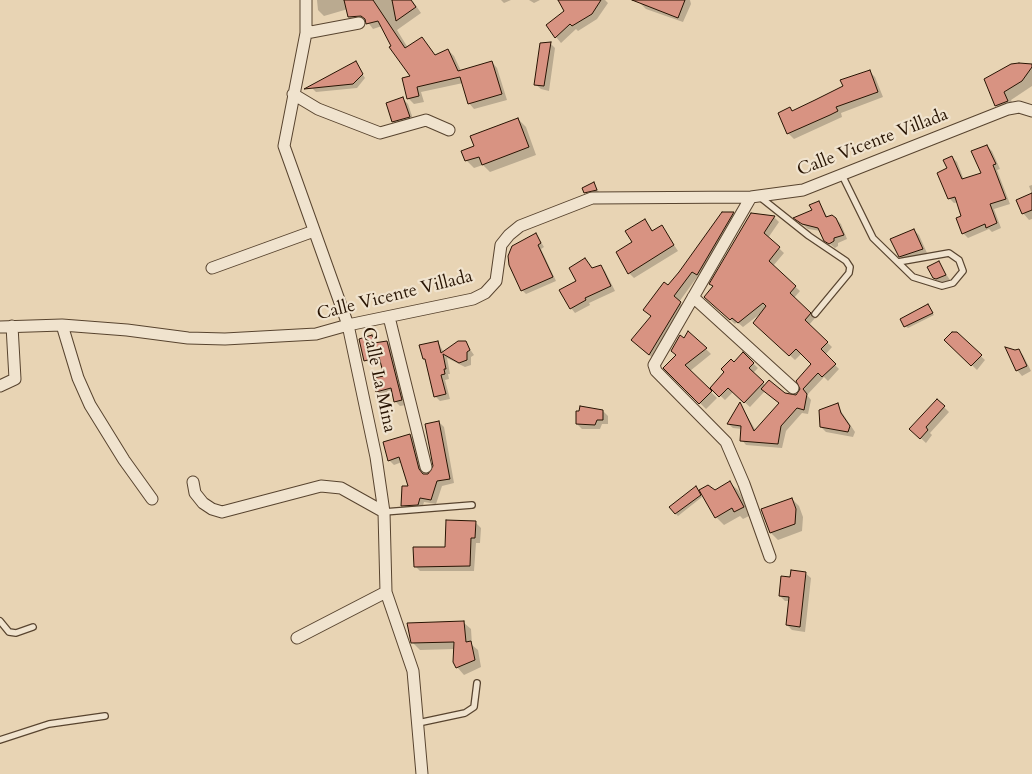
<!DOCTYPE html>
<html>
<head>
<meta charset="utf-8">
<style>
	body { margin:0 }
	canvas { display:block; background:#e8d4b4 }
</style>
</head>
<body>
<canvas width="1032" height="774"></canvas>
<script>
const context = document.querySelector('canvas').getContext('2d');
context.lineJoin = 'round';
function fillPath(path, color) {
  context.fillStyle = color;
  context.fill(path, 'evenodd');
}
function shape(rows) {
  const path = new Path2D();
  for (const r of rows) {
    path.moveTo(r[0], r[1]);
    for (let i = 2; i < r.length; i += 2) path.lineTo(r[i], r[i + 1]);
  }
  return path;
}
function trace(path, color, width, dash) {
  context.strokeStyle = color;
  context.lineWidth = width;
  context.lineCap = dash ? 'butt' : 'round';
  context.setLineDash(dash || []);
  context.stroke(path);
}
function label(font, color, halo, rows, align = 'center') {
  context.font = font + ' Cardo,serif';
  context.lineWidth = 4.5;
  context.setLineDash([]);
  context.textBaseline = 'middle';
  context.strokeStyle = halo;
  context.fillStyle = color;
  for (const [text, x, y, turn = 0] of rows) {
    context.save();
    context.translate(x, y);
    context.rotate((+turn || 0) * Math.PI / 180);
    context.textAlign = isNaN(turn) ? turn : align;
    if (halo) context.strokeText(text, 0, 0);
    context.fillText(text, 0, 0);
    context.restore();
  }
}
const shadow = shape([
	[317,0,412,0,421,13,397,30,408,48,422,39,436,56,448,50,454,56,461,71,492,62,497,68,507,100,474,109,469,103,463,83,421,92,424,102,414,104,408,98,412,77,382,26,373,29,367,21,355,23,349,17,348,9,324,16,318,10],
	[501,0,511,0,504,3],
	[529,0,540,0,534,3],
	[560,0,605,0,608,3,597,19,578,31,576,29,561,43,547,26,566,12],
	[641,0,690,0,691,4,683,22,646,9,640,3],
	[550,43,555,48,549,91,541,89,535,84],
	[355,63,365,78,357,88,316,92,312,88,312,86],
	[1020,64,1032,66,1032,86,1011,100,1015,109,1004,113,996,105],
	[869,71,875,77,883,97,841,113,842,117,794,139,788,133,790,109,793,112,844,87],
	[403,99,408,104,414,122,399,126,394,121],
	[518,119,526,127,536,155,490,172,483,165,474,168,466,160,476,147],
	[987,146,992,151,1000,169,997,170,1010,204,994,209,1001,228,992,232,989,229,968,238,963,233,963,216,958,202,954,203,949,198,948,169,952,157,957,162,964,180,982,174],
	[594,184,599,192,588,195,585,192],
	[1032,185,1032,194,1029,186],
	[1032,194,1032,219,1029,220,1023,213],
	[819,202,828,218,836,219,841,224,847,239,838,243,838,246,835,248,825,240,821,231,808,229,800,222,813,211],
	[733,214,739,219,679,302,687,309,655,360,638,346,652,317,645,310],
	[774,217,779,222,768,238,784,253,773,266,800,291,794,298,815,318,809,325,832,347,825,355,839,369,828,381,824,377,807,395,811,400,808,414,802,413,786,431,782,448,746,445,742,440,742,429,733,428,728,424,740,404,756,431,780,404,765,391,750,407,733,392,725,400,711,387,743,354,758,368,753,373,766,386,784,394,796,396,802,389,813,364,802,353,795,360,759,327,760,314,743,327,737,322,735,324,711,302],
	[645,221,654,232,662,227,678,251,634,278,629,273,633,242],
	[914,230,919,235,927,253,905,261,900,256],
	[536,234,544,247,541,249,556,281,526,294,522,290],
	[585,259,593,269,600,266,605,271,615,291,589,303,590,305,575,313,571,308],
	[938,262,950,280,942,284,934,278],
	[928,306,934,315,908,328,905,326],
	[956,333,985,360,977,370,946,340],
	[371,337,377,344,387,342,392,347,406,405,400,406,395,401,393,394,382,396,377,391,386,377,382,362,371,365,366,360],
	[438,342,444,353,465,342,474,355,471,357,471,365,465,367,447,358,450,374,448,374,449,379,445,380,450,399,440,401,435,396,428,362,424,359],
	[706,349,711,354,690,371,717,398,706,409,665,368],
	[1018,350,1023,355,1031,371,1022,376,1017,370,1015,352],
	[937,400,949,412,930,433,932,435,926,443,911,429],
	[837,405,855,432,853,437,826,432,821,427],
	[603,411,608,416,608,424,602,424,600,429,582,429,577,424],
	[439,422,444,427,454,483,442,486,436,504,424,502,422,509,408,510,403,505,410,487,402,462,394,465,389,460,410,435,415,440,423,475,429,475,435,466],
	[730,483,738,490,751,515,743,519,740,516,724,525,716,517,715,491],
	[696,487,702,497,678,516,676,514],
	[792,499,799,506,803,517,802,531,778,540,771,533],
	[476,523,481,528,480,543,476,543,474,571,420,571,415,566,446,548],
	[805,573,811,578,805,632,792,630,787,625,790,601,785,601,780,596,791,579],
	[463,622,471,629,472,645,478,650,481,667,464,675,457,667,455,649,420,650,412,642]
]);
const building = shape([
	[344,0,373,0,405,48,422,37,435,55,448,49,458,71,492,61,502,94,468,104,460,77,417,87,419,96,407,99,402,78,410,76,389,47,391,46,378,21,366,24,365,19,361,16,348,17,344,0],
	[392,0,411,0,416,7,396,21,392,0],
	[558,0,601,0,592,14,572,26,570,24,555,38,546,25,564,11,558,0],
	[632,0,685,0,678,18,632,0],
	[551,42,544,86,534,85,540,43,551,42],
	[356,61,363,74,353,84,304,89,356,61],
	[1019,63,1032,64,1032,67,1022,81,1004,92,1008,101,995,106,984,79,1011,64,1019,63],
	[870,70,878,92,836,107,838,111,830,115,787,134,778,113,790,107,792,111,815,100,843,86,840,80,870,70],
	[403,97,410,117,392,122,386,103,403,97],
	[518,118,529,147,482,165,479,157,465,161,461,151,474,146,470,136,518,118],
	[987,145,996,164,993,165,1006,199,990,204,997,223,986,228,985,224,962,234,956,218,961,216,955,197,948,199,937,173,947,168,943,160,952,156,962,179,981,173,971,151,987,145],
	[594,182,597,190,584,193,582,188,594,182],
	[1032,193,1032,210,1022,214,1016,200,1032,193],
	[819,201,826,217,832,215,836,218,844,235,834,238,834,241,829,244,824,241,818,228,802,224,793,218,812,210,809,205,819,201],
	[722,212,734,212,697,275,692,272,674,296,681,302,649,355,631,340,651,316,643,310,664,282,668,285,679,272,722,212],
	[751,213,775,216,764,233,780,247,769,261,796,286,790,293,811,313,805,320,828,342,821,349,836,364,822,377,818,373,803,389,807,394,804,410,797,408,781,426,778,444,740,441,741,426,727,424,740,402,754,431,779,403,761,389,769,380,785,393,796,395,800,389,796,381,811,364,796,349,789,356,753,323,766,306,763,303,738,323,732,318,730,320,704,297,713,286,709,284,751,213],
	[645,219,652,231,662,225,674,245,628,274,616,252,632,242,625,231,645,219],
	[914,229,923,249,899,257,890,239,914,229],
	[536,233,541,243,538,245,553,277,521,291,509,265,508,256,512,246,536,233],
	[585,258,592,268,601,265,611,286,585,298,586,300,570,309,559,290,576,281,569,268,585,258],
	[939,261,946,275,936,279,933,278,927,267,939,261],
	[928,304,933,313,904,327,900,319,928,304],
	[688,331,707,348,685,365,712,391,699,404,663,368,676,355,671,351,680,335,684,338,688,331],
	[952,332,957,332,982,355,971,366,944,340,952,332],
	[372,335,374,343,387,341,402,400,394,402,391,388,376,392,373,378,384,376,379,357,364,361,359,339,372,335],
	[438,341,441,353,458,341,466,341,470,350,467,352,467,360,459,363,443,354,446,369,444,369,445,374,441,375,446,394,434,397,425,359,423,359,419,345,438,341],
	[1005,347,1015,350,1019,349,1027,366,1016,371,1005,347],
	[743,352,754,363,749,368,764,382,744,403,728,388,719,397,710,388,724,372,721,369,731,359,734,362,743,352],
	[937,399,945,406,926,427,928,430,920,439,909,429,937,399],
	[838,403,841,413,850,426,848,432,820,427,819,410,838,403],
	[580,406,603,410,603,420,597,420,595,425,576,424,576,411,579,411,580,406],
	[439,421,450,479,437,481,431,500,420,498,418,505,401,506,402,486,408,486,399,457,388,461,383,442,410,434,419,469,423,474,428,474,433,466,425,424,439,421],
	[730,481,744,507,734,512,732,508,715,518,699,490,708,485,715,490,730,481],
	[696,486,701,495,675,514,669,507,696,486],
	[792,498,796,509,795,524,770,533,761,509,792,498],
	[446,520,476,521,475,538,471,538,470,566,414,567,413,547,445,547,446,520],
	[791,570,806,572,800,627,786,625,789,597,779,596,781,576,790,577,791,570],
	[464,621,466,642,471,641,475,660,456,668,453,662,454,642,411,643,407,623,464,621]
]);
const lane = shape([
	[842,175,873,238,913,277,942,286,953,283,963,271,959,260,949,253,898,262],
	[760,197,809,236,846,261,850,267,849,273,815,314],
	[384,512,472,505],
	[0,621,9,632,16,633,33,627],
	[418,723,465,713,474,707,477,683],
	[0,740,49,724,105,716]
]);
const street = shape([
	[306,0,306,33,284,146,348,325,376,457,384,512,386,592,413,671,422,774],
	[306,33,359,23],
	[293,94,318,109,380,133,426,120,449,130],
	[751,197,654,365,656,371,726,442,744,484,770,557],
	[212,268,314,231],
	[693,297,793,388],
	[389,317,426,467],
	[62,325,78,378,90,405,124,460,152,499],
	[0,327,62,325,127,330,188,338,225,339,316,334,348,325,473,299,485,293,496,281,501,245,509,235,520,226,592,198,751,197,803,190,1008,109,1019,107,1032,111],
	[0,386,15,379,12,326],
	[193,482,195,493,203,503,212,509,222,512,321,486,341,488,384,512],
	[297,638,386,592]
]);
const streetNames = [
	["Calle Vicente Villada",873,143,-21],
	["Calle Vicente Villada",395,296,-14],
	["Calle La Mina",378,380,78]
];
fillPath(shadow, '#0003');
fillPath(building, '#d89382');
trace(building, '#281403', 1);
trace(lane, '#58442f', 8);
trace(street, '#58442f', 13);
trace(lane, '#f0e3ce', 5.5);
trace(street, '#f0e3ce', 11);
label('18px', '#281403', '#f0e3ce', streetNames);
</script>
</body>
</html>
